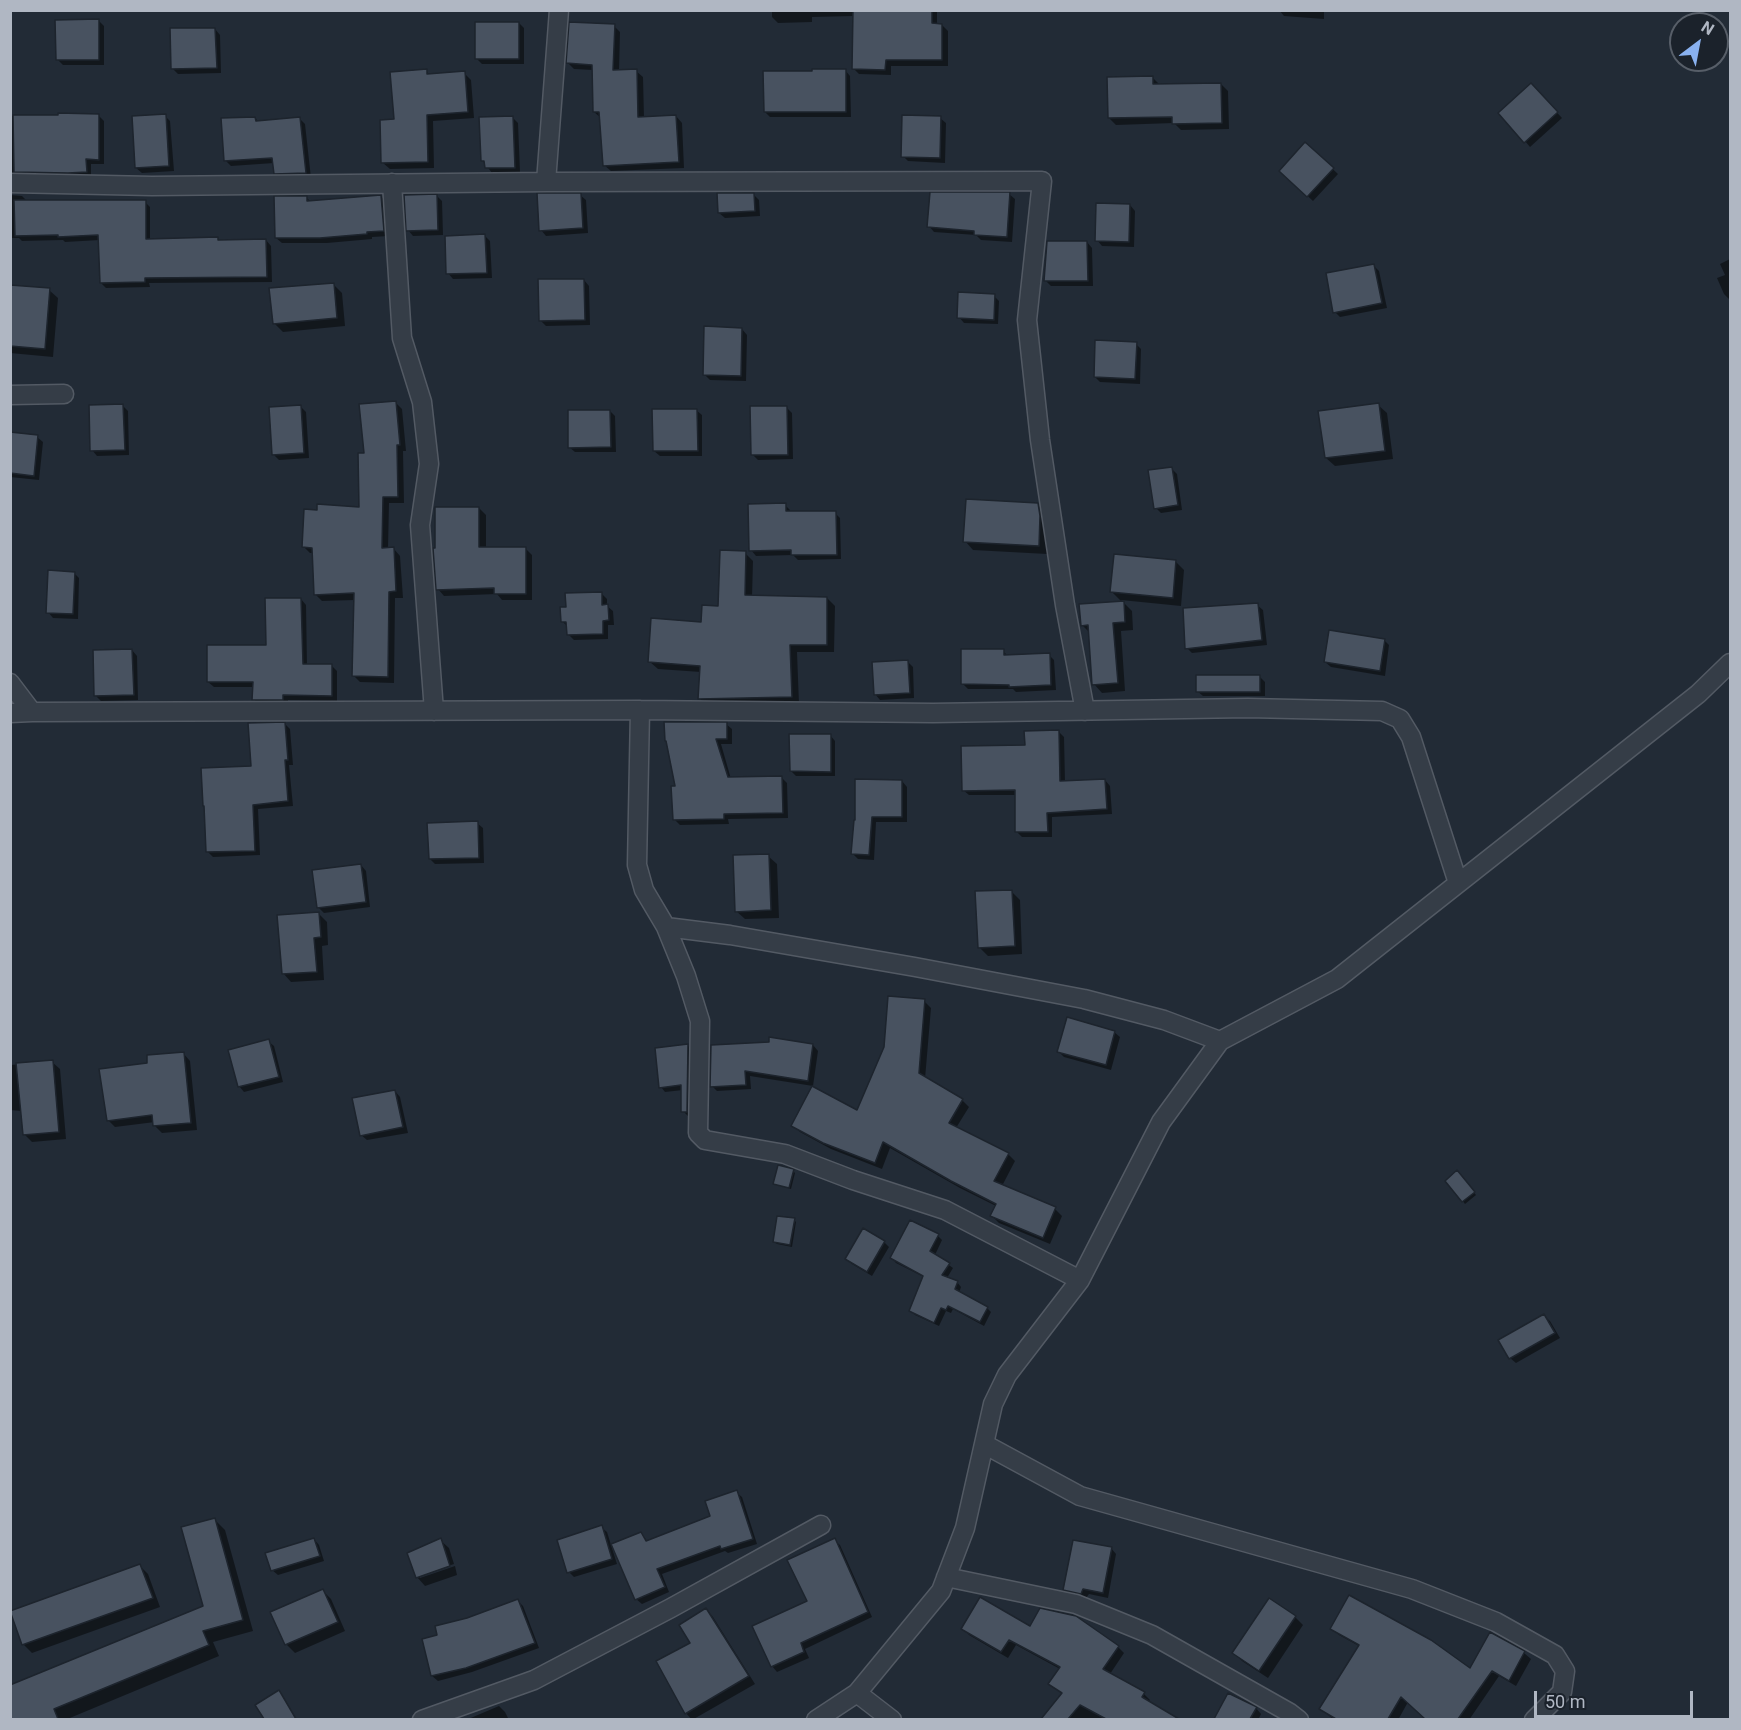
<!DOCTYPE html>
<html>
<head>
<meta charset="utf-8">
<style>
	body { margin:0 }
	#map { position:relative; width:1741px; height:1730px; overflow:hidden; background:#222b36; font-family:Roboto,sans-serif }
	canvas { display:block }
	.frame { position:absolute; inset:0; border:12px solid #b0b7c3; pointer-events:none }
	.north { position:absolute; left:1669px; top:12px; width:60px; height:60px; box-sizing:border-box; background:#1b222b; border:2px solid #575e68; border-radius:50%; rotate:32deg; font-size:16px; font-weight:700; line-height:24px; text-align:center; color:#b0b7c3 }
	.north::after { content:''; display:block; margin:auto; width:21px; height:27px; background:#89b1ef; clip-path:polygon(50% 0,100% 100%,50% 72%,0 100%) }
	.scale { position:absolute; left:1534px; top:1691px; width:159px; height:27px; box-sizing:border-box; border:3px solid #b0b7c3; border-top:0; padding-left:8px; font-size:18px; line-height:21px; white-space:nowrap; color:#b0b7c3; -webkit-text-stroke:4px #1b222b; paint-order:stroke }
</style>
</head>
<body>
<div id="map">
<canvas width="1741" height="1730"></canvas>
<div class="frame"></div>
<div class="north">N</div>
<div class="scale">50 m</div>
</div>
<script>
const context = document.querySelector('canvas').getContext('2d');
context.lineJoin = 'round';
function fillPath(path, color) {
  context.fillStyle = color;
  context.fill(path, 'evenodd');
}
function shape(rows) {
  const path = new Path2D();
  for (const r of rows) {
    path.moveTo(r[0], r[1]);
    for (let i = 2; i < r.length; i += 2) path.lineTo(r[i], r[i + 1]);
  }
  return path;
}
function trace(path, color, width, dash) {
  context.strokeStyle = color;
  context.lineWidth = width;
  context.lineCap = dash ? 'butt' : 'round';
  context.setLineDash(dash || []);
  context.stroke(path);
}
const shadow = shape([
	[772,10,937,10,937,25,942,25,948,31,948,66,891,66,891,75,859,74,853,68,854,16,812,17,812,22,778,23,772,17],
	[1279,10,1324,10,1324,19,1284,16],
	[99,21,104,26,104,65,63,65,58,60],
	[519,23,524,28,524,64,482,64,477,59],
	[614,26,620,32,619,71,636,71,643,77,644,118,676,116,682,123,684,168,611,171,604,165,601,118,594,112,593,70,574,69,568,63],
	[215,29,220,35,221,73,178,74,172,68],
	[845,70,850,76,851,117,770,117,765,112],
	[426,71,431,76,464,73,471,80,474,118,433,121,434,168,390,169,383,163,396,121],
	[1152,77,1159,84,1221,84,1228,91,1229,129,1181,130,1174,123,1116,125,1109,118],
	[1536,90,1562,118,1530,147,1525,141],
	[98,115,104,121,104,164,91,164,91,177,10,178,10,116,60,117],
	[165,116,170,121,174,171,142,173,136,168],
	[255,118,259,122,300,119,305,124,311,178,281,178,275,173,274,163,231,166,225,160],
	[513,118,518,123,520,172,492,173,482,160],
	[940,118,946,123,945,163,908,161,903,156],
	[1306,144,1338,174,1313,201,1281,171],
	[753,194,759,200,760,216,725,218,719,213],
	[1009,194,1015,199,1012,242,981,240,976,235,934,232,929,226],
	[10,195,22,196,28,202,145,202,150,207,150,241,217,239,220,241,266,240,271,246,272,282,149,283,150,287,106,288,101,283,100,240,65,242,63,240,22,241,19,238,10,238],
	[580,195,586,200,588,233,546,236,541,230],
	[381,196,386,202,389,236,372,237,372,239,327,243,282,243,276,238,306,197,311,202],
	[437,196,442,201,443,235,413,236,408,230],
	[1130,205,1135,211,1134,247,1102,246,1097,240],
	[485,236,490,241,492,278,453,279,448,273],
	[1087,242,1092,248,1093,286,1051,286,1046,281],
	[1730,259,1730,298,1729,299,1724,294,1717,278,1725,275,1720,264],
	[1374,266,1379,271,1387,308,1340,317,1335,312],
	[584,280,589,286,590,325,546,326,540,320],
	[333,284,342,293,345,326,283,332,274,323],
	[10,286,49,290,58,298,53,357,10,353],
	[994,296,999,301,998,324,964,323,959,317],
	[742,329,747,335,746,381,710,380,704,374],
	[1136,344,1141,349,1140,384,1100,382,1095,377],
	[395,402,402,409,406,451,403,451,404,503,389,503,388,549,394,549,400,556,403,598,395,598,394,683,360,682,353,675,355,600,322,601,315,594,314,553,310,553,303,546,360,508,365,455],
	[1378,405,1387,413,1393,459,1335,466,1326,458],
	[123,406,128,411,129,455,97,456,92,450],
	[301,407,306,412,309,458,279,460,274,455],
	[786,407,792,413,793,459,758,460,753,455],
	[696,410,702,415,702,456,660,456,654,451],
	[610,411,615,416,616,452,575,452,569,447],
	[10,434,37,437,43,442,39,480,10,477],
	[1171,468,1177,474,1182,510,1161,513,1156,508],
	[1037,504,1046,513,1048,525,1047,554,973,550,965,541],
	[785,505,790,510,790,513,835,513,840,518,841,559,798,560,793,555,756,556,751,550],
	[479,508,486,515,486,548,525,548,532,555,532,600,502,600,497,594,444,596,438,589],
	[745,553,753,561,752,597,827,598,835,606,834,652,797,652,799,704,708,706,700,699,701,672,658,669,650,662,702,624,720,607],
	[1176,562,1184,570,1181,606,1121,600,1132,611,1133,630,1121,631,1125,691,1102,693,1094,684,1090,633,1082,625,1122,602,1112,592],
	[74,573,79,578,78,619,53,618,48,612],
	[601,593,607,599,607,606,613,611,614,625,608,625,608,639,574,640,568,634,568,627,562,621,567,608],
	[301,599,306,605,307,666,332,666,337,671,337,701,288,700,288,705,259,705,254,699,254,687,214,687,208,682,267,646],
	[1257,605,1263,610,1267,645,1192,653,1187,648],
	[1384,640,1389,645,1385,676,1331,667,1325,662],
	[132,650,137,656,138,700,101,701,96,696],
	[1003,651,1009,657,1049,655,1054,660,1056,690,1016,692,1013,689,968,689,962,683],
	[908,662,913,667,914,698,880,700,875,694],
	[1259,676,1265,682,1265,696,1203,696,1197,691],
	[285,724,290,729,293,765,289,765,293,806,258,809,260,855,213,857,208,852,253,768],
	[726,724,732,729,732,744,721,744,731,779,782,778,787,783,788,818,728,819,729,824,680,825,674,819,677,787],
	[1059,732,1064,737,1065,782,1105,780,1110,786,1112,814,1052,817,1052,837,1022,837,1017,832,1016,795,969,795,963,790,1026,747],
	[830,735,835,741,835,776,796,776,791,771],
	[902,781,907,787,907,822,876,822,874,860,858,859,853,854,855,822],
	[477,823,483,828,484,863,435,864,430,859],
	[768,856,777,864,779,918,745,919,736,911],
	[361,865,366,871,370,907,324,913,318,907],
	[1011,891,1020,900,1022,954,988,956,979,947],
	[318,913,327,922,328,945,322,946,324,980,291,982,283,973],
	[924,1001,931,1008,925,1079,962,1100,969,1107,956,1128,1008,1154,1015,1161,1002,1186,1055,1209,1062,1216,1050,1244,999,1223,992,1216,996,1206,960,1188,890,1148,882,1169,831,1149,800,1132,793,1125,858,1112],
	[1114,1032,1120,1037,1111,1070,1064,1057,1059,1052],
	[268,1041,274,1046,283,1082,244,1092,239,1086],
	[813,1045,818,1051,813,1086,750,1076,751,1089,717,1091,712,1086,712,1047],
	[688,1046,693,1051,691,1116,688,1116,683,1111,683,1090,665,1092,661,1087],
	[183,1053,190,1061,197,1130,162,1133,155,1126,155,1122,115,1127,108,1120,149,1064],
	[52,1062,60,1069,66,1139,32,1142,24,1134,22,1111,10,1110,10,1065],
	[395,1091,400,1097,408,1133,367,1140,361,1135],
	[793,1171,795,1173,791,1189,777,1185,774,1183],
	[1457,1172,1476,1195,1465,1204,1447,1181],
	[794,1220,796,1222,792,1247,777,1244,774,1242],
	[938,1236,942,1240,935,1255,953,1268,947,1278,957,1282,961,1287,959,1293,987,1308,991,1312,984,1326,953,1309,951,1313,946,1311,939,1326,915,1315,911,1310,924,1277,896,1263,892,1258],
	[884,1242,889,1247,872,1276,852,1264,846,1259],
	[1544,1316,1550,1321,1560,1338,1516,1363,1510,1358],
	[736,1492,742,1497,757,1544,728,1553,725,1551,662,1574,669,1592,642,1604,636,1599,641,1533,648,1542,712,1517],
	[214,1519,225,1530,253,1631,213,1642,219,1656,65,1720,10,1720,10,1708,205,1607],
	[601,1527,607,1532,617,1564,574,1577,569,1572],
	[314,1539,319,1545,324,1561,278,1575,272,1570],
	[440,1540,449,1548,454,1564,420,1575,420,1578,455,1566,457,1575,425,1586,417,1577],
	[834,1540,840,1545,872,1617,805,1649,809,1658,777,1672,772,1666,809,1602],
	[1111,1548,1116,1554,1108,1598,1089,1594,1086,1598,1070,1595,1065,1589],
	[140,1566,148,1574,160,1607,32,1653,24,1645,12,1612],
	[323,1591,331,1599,345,1631,295,1653,287,1645,272,1613],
	[518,1601,523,1606,539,1648,472,1672,438,1681,432,1676,439,1636,468,1619],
	[706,1609,713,1617,755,1684,692,1720,686,1713,693,1644],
	[1295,1617,1303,1625,1268,1678,1242,1661,1234,1652],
	[963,1628,1030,1629,1118,1647,1124,1653,1110,1674,1144,1694,1150,1700,1143,1714,1107,1716,1113,1720,1043,1720,1063,1694,1050,1683,1060,1669,1016,1645,1008,1658,969,1635],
	[1332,1628,1471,1670,1491,1634,1524,1653,1531,1659,1516,1686,1499,1676,1469,1720,1426,1720,1408,1702,1398,1720,1334,1720,1321,1709,1359,1646,1339,1635],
	[279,1692,284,1698,297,1720,265,1720,257,1705],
	[1229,1695,1256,1708,1261,1714,1258,1720,1216,1720],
	[499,1706,505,1712,509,1720,466,1720]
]);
const building = shape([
	[853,10,932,10,932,23,942,24,942,60,886,60,885,70,852,69,853,10],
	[99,19,99,60,56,60,55,20,99,19],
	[475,22,519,22,519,59,475,59,475,22],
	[569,22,615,24,613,70,637,69,638,117,676,115,679,162,603,166,599,112,593,112,592,65,566,63,569,22],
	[170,28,215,28,217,68,171,69,170,28],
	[427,69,427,74,465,71,468,112,427,115,428,162,381,163,380,120,394,119,390,72,427,69],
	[812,69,846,69,846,112,764,112,763,71,812,71,812,69],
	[1153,76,1153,84,1221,83,1222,123,1172,124,1172,117,1108,118,1107,77,1153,76],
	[1531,83,1558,112,1524,143,1498,113,1531,83],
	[58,113,99,114,99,160,86,159,87,172,68,173,14,172,13,115,58,115,58,113],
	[166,114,169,166,135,168,132,116,166,114],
	[902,115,941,116,940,158,901,157,902,115],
	[513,116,515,168,485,168,484,161,481,161,479,117,513,116],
	[255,117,256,121,300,117,306,173,274,174,272,158,224,161,221,118,255,117],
	[1305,142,1334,168,1307,197,1279,171,1305,142],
	[930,192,1010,192,1007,237,974,235,974,231,927,227,930,192],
	[537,193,581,193,583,228,539,231,537,193],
	[717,193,754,193,755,211,718,213,717,193],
	[437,194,438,230,406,231,404,195,437,194],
	[381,195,384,231,367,232,367,234,320,238,275,238,274,196,307,196,307,201,381,195],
	[14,200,146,200,146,239,218,237,218,240,266,239,267,277,145,278,145,282,100,283,98,235,58,237,58,235,15,236,14,200],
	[1096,203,1130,204,1129,242,1095,241,1096,203],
	[485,234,487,273,446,274,445,236,485,234],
	[1047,241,1087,241,1088,281,1044,281,1047,241],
	[1374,264,1382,303,1333,313,1326,273,1374,264],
	[538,279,584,279,585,320,539,321,538,279],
	[334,283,337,318,273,324,269,288,334,283],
	[10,285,50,288,45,349,10,346,10,285],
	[958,292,995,294,994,320,957,318,958,292],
	[704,326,742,328,741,376,703,375,704,326],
	[1095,340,1137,342,1135,379,1094,377,1095,340],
	[396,401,400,445,397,445,398,497,383,497,382,548,394,547,396,591,389,592,388,677,352,676,354,593,314,595,312,548,302,547,304,509,317,510,317,504,359,507,358,453,364,453,359,404,396,401],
	[1379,403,1385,451,1325,458,1318,411,1379,403],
	[123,404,125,450,90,451,89,405,123,404],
	[301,405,304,453,272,455,269,407,301,405],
	[750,406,787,406,788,455,751,455,750,406],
	[652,409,697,409,698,451,653,451,652,409],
	[568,410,610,410,611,447,568,448,568,410],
	[10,432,38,435,34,476,10,473,10,432],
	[1172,467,1178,505,1154,509,1148,470,1172,467],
	[966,499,1038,503,1040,516,1039,546,963,542,966,499],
	[786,503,786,511,836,511,837,555,791,555,791,550,749,551,748,504,786,503],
	[435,507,479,507,479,547,526,547,526,594,494,594,494,588,436,590,433,548,435,548,435,507],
	[720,550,746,551,745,595,827,597,827,645,790,645,792,697,698,699,700,666,648,662,651,618,701,622,702,605,718,606,720,550],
	[1114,554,1176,560,1173,598,1110,592,1114,554],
	[48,570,75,572,73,614,46,613,48,570],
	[602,592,602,605,608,604,609,620,603,621,603,634,567,635,566,622,561,622,560,607,566,607,565,593,602,592],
	[265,598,301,598,303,664,332,664,332,696,283,695,283,700,252,700,253,682,207,682,207,645,266,645,265,598],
	[1124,601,1125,622,1113,623,1118,683,1092,685,1088,625,1081,626,1079,604,1124,601],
	[1258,603,1262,640,1185,649,1183,608,1258,603],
	[1329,630,1385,639,1380,671,1324,662,1329,630],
	[132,649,134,695,94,696,93,650,132,649],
	[961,649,1004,649,1004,655,1050,653,1051,685,1009,687,1009,685,961,684,961,649],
	[908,660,910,693,874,695,872,662,908,660],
	[1196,675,1260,675,1260,692,1196,692,1196,675],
	[285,722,288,760,285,760,288,801,253,805,255,851,206,852,204,806,203,806,201,768,251,766,248,723,285,722],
	[664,722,727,722,727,739,716,739,728,777,782,776,783,813,724,814,724,819,673,820,671,786,675,786,666,741,665,741,664,722],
	[1059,730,1060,781,1105,779,1107,809,1047,813,1048,832,1015,832,1015,790,962,791,961,746,1025,745,1024,731,1059,730],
	[789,734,831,734,831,772,790,771,789,734],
	[855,779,902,780,902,817,872,817,869,855,851,854,854,820,855,820,855,779],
	[478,821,479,858,429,859,427,823,478,821],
	[769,854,771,910,735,912,733,855,769,854],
	[361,864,366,902,317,908,312,870,361,864],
	[1012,890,1015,946,978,948,975,891,1012,890],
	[319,912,321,937,314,938,317,972,282,974,277,915,319,912],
	[888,996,925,999,919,1073,963,1099,949,1123,1009,1153,994,1181,1056,1207,1043,1238,990,1216,996,1204,951,1181,883,1142,875,1163,823,1143,791,1126,812,1086,857,1110,884,1047,888,996],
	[1067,1017,1115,1031,1106,1065,1057,1052,1067,1017],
	[769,1037,813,1044,808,1081,745,1071,746,1085,710,1087,711,1045,769,1042,769,1037],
	[269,1039,279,1077,238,1087,228,1050,269,1039],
	[688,1044,687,1112,681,1112,681,1085,659,1088,655,1048,688,1044],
	[184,1052,191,1123,153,1126,152,1115,107,1121,99,1069,147,1063,147,1055,184,1052],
	[53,1060,59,1132,23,1135,16,1063,53,1060],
	[395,1090,403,1127,360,1136,352,1098,395,1090],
	[778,1165,794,1169,789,1188,773,1184,778,1165],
	[1457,1170,1475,1192,1462,1202,1445,1181,1457,1170],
	[777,1216,795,1218,790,1245,773,1242,777,1216],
	[910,1220,939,1234,930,1251,950,1263,942,1275,958,1281,955,1289,988,1307,980,1322,948,1306,946,1310,941,1308,934,1323,909,1311,923,1276,890,1258,910,1220],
	[863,1228,885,1241,867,1272,845,1259,863,1228],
	[1544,1314,1555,1333,1509,1359,1498,1340,1544,1314],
	[737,1490,753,1539,721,1549,720,1546,657,1569,665,1587,635,1600,611,1544,641,1532,646,1541,710,1516,705,1501,737,1490],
	[215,1518,243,1620,203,1631,209,1645,54,1709,58,1719,10,1719,10,1685,203,1606,181,1527,215,1518],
	[602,1525,612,1559,567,1573,557,1540,602,1525],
	[314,1538,320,1556,271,1571,265,1553,314,1538],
	[441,1538,450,1566,416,1578,407,1553,441,1538],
	[835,1538,868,1612,801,1643,804,1652,771,1667,752,1626,807,1601,787,1560,835,1538],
	[1073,1540,1112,1547,1103,1593,1083,1589,1081,1594,1063,1590,1073,1540],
	[140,1564,153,1598,22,1645,10,1611,140,1564],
	[323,1589,338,1622,285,1645,270,1612,323,1589],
	[1349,1595,1431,1640,1470,1668,1490,1632,1525,1651,1509,1681,1492,1671,1458,1719,1425,1719,1401,1697,1388,1719,1336,1719,1319,1709,1359,1645,1330,1629,1349,1595],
	[980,1597,1030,1626,1040,1608,1076,1616,1119,1646,1103,1669,1145,1692,1142,1697,1179,1719,1106,1719,1080,1705,1068,1719,1041,1719,1062,1693,1048,1684,1060,1667,1009,1640,1001,1652,961,1629,980,1597],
	[1269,1598,1296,1616,1259,1671,1232,1653,1269,1598],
	[518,1599,535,1643,466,1668,431,1676,422,1639,437,1635,435,1626,467,1618,518,1599],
	[706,1608,749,1676,685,1714,656,1661,690,1643,679,1625,706,1608],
	[279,1690,296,1719,264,1719,255,1705,279,1690],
	[1228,1693,1257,1707,1250,1719,1214,1719,1228,1693]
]);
const minor = shape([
	[546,182,559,10],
	[10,183,152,186,546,182,1042,181,1027,320,1040,440,1065,605,1085,711],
	[392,183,402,338,422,402,429,464,420,525,434,711],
	[10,395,64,394],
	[10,683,32,712],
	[640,710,637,865,644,890,666,927,686,976,700,1021,698,1133,705,1140,785,1154,853,1180,945,1210,1080,1280],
	[10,713,32,712,640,710,933,713,1248,708,1382,711,1400,719,1411,737,1458,883],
	[666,927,730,935,915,967,1084,999,1164,1020,1220,1041],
	[984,1444,1080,1496,1412,1589,1496,1622,1555,1655,1565,1671,1562,1692,1534,1720],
	[946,1577,1076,1604,1152,1635,1290,1713,1299,1720],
	[857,1693,892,1720],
	[422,1720,534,1680,671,1608,821,1525],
	[816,1720,857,1693,941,1591,965,1528,993,1404,1007,1375,1080,1280,1161,1122,1220,1041,1337,979,1698,694,1730,663]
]);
fillPath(shadow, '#0007');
fillPath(building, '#485260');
trace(building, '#1d242d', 1.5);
trace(minor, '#535a64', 21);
trace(minor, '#353d47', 18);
</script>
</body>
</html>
